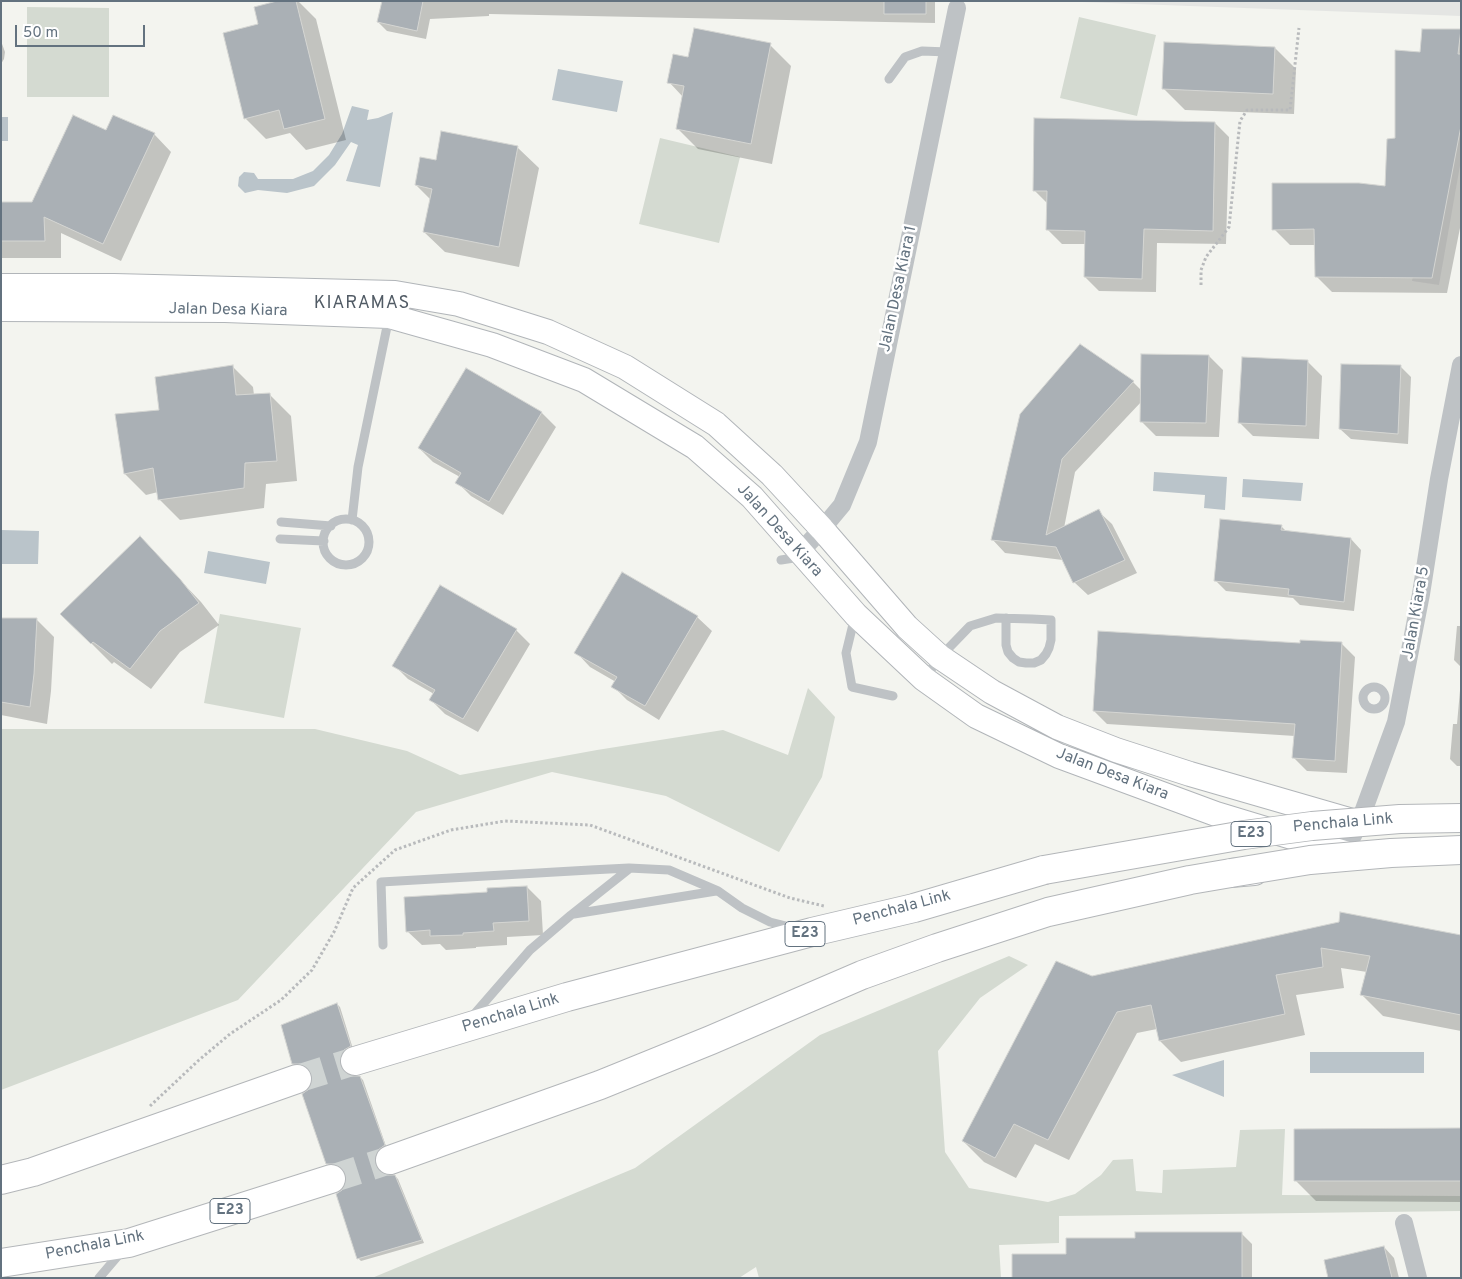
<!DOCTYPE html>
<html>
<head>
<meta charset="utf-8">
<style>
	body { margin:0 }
	#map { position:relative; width:1462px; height:1279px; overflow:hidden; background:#f3f4ef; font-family:Overpass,sans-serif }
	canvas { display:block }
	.frame { position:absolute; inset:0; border:2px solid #63727f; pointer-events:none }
	.scale { position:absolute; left:15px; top:25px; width:130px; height:22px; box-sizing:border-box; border:2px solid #63727f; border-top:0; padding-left:6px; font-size:15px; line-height:18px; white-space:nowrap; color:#63727f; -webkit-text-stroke:4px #fff; paint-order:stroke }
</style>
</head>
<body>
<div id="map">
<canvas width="1462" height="1279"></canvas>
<div class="frame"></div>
<div class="scale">50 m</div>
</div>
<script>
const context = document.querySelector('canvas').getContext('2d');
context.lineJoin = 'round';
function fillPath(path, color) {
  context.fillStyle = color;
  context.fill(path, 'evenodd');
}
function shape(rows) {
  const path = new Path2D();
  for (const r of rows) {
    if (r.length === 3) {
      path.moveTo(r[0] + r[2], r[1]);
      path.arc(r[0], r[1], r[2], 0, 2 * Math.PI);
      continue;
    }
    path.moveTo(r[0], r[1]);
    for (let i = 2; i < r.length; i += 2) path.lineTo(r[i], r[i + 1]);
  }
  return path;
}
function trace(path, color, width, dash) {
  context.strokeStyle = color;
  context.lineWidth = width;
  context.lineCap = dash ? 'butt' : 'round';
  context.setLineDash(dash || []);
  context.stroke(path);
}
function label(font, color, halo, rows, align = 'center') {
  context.font = font + ' Overpass,sans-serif';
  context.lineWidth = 5;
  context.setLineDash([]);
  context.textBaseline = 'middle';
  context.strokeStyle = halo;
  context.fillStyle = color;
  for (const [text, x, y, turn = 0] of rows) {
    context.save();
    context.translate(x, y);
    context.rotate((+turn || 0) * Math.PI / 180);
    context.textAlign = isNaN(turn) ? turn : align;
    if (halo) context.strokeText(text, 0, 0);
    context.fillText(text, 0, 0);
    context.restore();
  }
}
const built = shape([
	[1055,1,1461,1,1461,16],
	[1447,60,1461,61,1461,160,1439,285,1412,281]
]);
const green = shape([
	[27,7,109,8,109,97,27,97],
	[1079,17,1156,35,1137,116,1060,98],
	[660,138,740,157,719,243,639,224],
	[220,614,301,628,284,718,204,703],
	[808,688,835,717,822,777,779,852,666,796,552,772,416,812,238,1000,1,1090,1,729,315,729,407,751,460,775,597,750,723,730,788,755],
	[1009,956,1028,965,980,998,938,1051,945,1152,969,1188,1048,1202,1075,1194,1101,1175,1113,1160,1133,1159,1136,1191,1162,1193,1163,1170,1236,1167,1240,1130,1285,1129,1282,1195,1461,1196,1461,1211,1059,1216,1059,1243,999,1245,1001,1278,759,1278,756,1267,739,1278,372,1278,635,1168,820,1035]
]);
const water = shape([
	[558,69,623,81,617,112,552,100],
	[352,106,369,110,367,120,378,118,393,112,380,187,346,181,358,145,351,142,335,165,314,186,287,193,258,190,245,193,238,186,239,177,244,172,254,173,258,179,293,179,313,171,329,155,342,134],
	[1,117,8,117,8,141,1,141],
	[1154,472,1227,477,1225,510,1204,508,1205,495,1153,491],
	[1243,479,1303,483,1301,501,1242,497],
	[1,530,39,531,38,564,1,564],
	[208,551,270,562,266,584,204,573],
	[1310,1052,1424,1052,1424,1073,1310,1073],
	[1224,1060,1224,1097,1172,1075]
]);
const shadow = shape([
	[283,1,298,1,316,19,346,140,306,150,290,133,266,139,245,118,259,25],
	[383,1,935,1,935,23,489,14,489,16,430,19,426,39,387,31,378,22],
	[1460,31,1461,223,1447,293,1332,292,1316,276,1316,245,1290,245,1274,229,1386,188,1396,139],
	[1,41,5,52,4,59,1,64],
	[770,45,791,66,772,164,698,149,677,128,683,97,669,82,689,58],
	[1275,48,1296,69,1294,114,1185,110,1164,89],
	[1215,123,1229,137,1226,244,1157,243,1156,292,1099,291,1085,277,1086,244,1062,244,1048,230,1048,204,1034,190],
	[107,132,154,134,171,152,121,261,61,233,61,258,1,258,1,203,33,203],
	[518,148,539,168,519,267,445,252,424,232,431,200,416,185,437,161],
	[1081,346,1133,382,1142,391,1209,356,1223,370,1219,437,1156,436,1141,421,1142,401,1075,472,1064,528,1098,511,1112,524,1137,573,1088,595,1074,582,1063,560,1005,553,992,539],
	[1308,362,1322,376,1319,439,1253,436,1239,422],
	[232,366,253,387,254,395,270,395,291,416,297,481,266,484,264,508,180,520,159,499,158,492,146,495,125,474,160,411],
	[1400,366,1411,377,1408,444,1351,439,1340,429],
	[466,369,542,413,556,427,503,515,471,496,457,482,460,477,433,462,419,448],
	[1281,526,1287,532,1351,539,1361,550,1354,611,1300,605,1293,598,1226,591,1215,580],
	[160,559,201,602,219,625,180,652,151,689,114,662,112,664,62,614],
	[622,573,697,617,712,631,659,720,627,700,613,686,616,682,590,667,576,652],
	[1,619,37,620,54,637,51,691,47,724,1,715],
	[1457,626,1461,626,1461,667,1454,660],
	[516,630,530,644,478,732,445,714,431,700,434,694,408,679,394,665],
	[1342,644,1355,657,1347,773,1307,771,1294,758,1295,736,1107,724,1094,711,1301,645],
	[1461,679,1461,766,1457,766,1450,759,1453,724,1457,724],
	[527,887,541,901,543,935,507,937,507,945,476,947,476,948,446,950,440,944,422,945,407,931,488,894],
	[1340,924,1461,936,1461,1031,1383,1016,1362,995,1367,972,1341,968,1344,988,1296,995,1305,1035,1181,1062,1160,1041,1157,1029,1137,1033,1069,1160,1035,1144,1016,1178,984,1162,963,1141,1092,978],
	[337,1004,340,1007,353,1049,342,1060,343,1070,345,1074,351,1077,360,1077,363,1080,387,1149,377,1160,378,1169,381,1174,387,1177,395,1176,398,1179,424,1243,361,1261,358,1258,343,1191,347,1183,347,1173,344,1170,339,1166,331,1167,327,1163,310,1090,313,1083,313,1074,310,1069,304,1066,297,1067,293,1064],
	[1461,1129,1461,1202,1316,1201,1295,1180],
	[1242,1234,1252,1244,1252,1278,1013,1278,1067,1255,1136,1240],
	[1384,1247,1394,1258,1399,1278,1329,1278]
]);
const building = shape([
	[277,1,296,1,325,119,284,129,279,110,244,119,223,33,258,24,254,7,277,1],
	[382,1,423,1,417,31,377,22,382,1],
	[884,1,926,1,926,14,884,14,884,1],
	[694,28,771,43,751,144,676,129,684,86,667,83,673,54,688,57,694,28],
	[1422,29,1461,29,1458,54,1461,54,1461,126,1432,278,1315,277,1314,229,1272,230,1272,183,1359,183,1385,186,1387,139,1395,138,1395,50,1420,52,1422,29],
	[1164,42,1275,47,1273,94,1162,89,1164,42],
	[73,115,106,130,113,115,155,133,103,244,44,217,45,241,1,241,1,202,32,202,73,115],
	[1034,118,1215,122,1213,231,1144,229,1142,279,1084,277,1085,231,1046,230,1047,191,1033,191,1034,118],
	[441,131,518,146,499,247,423,232,432,189,415,185,420,157,436,160,441,131],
	[1080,344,1134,381,1062,459,1046,535,1099,509,1125,560,1073,583,1056,547,991,540,1020,414,1080,344],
	[1141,354,1209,355,1206,423,1140,422,1141,354],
	[1242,357,1308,360,1306,426,1238,423,1242,357],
	[1341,364,1401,365,1398,434,1339,429,1341,364],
	[233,365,236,395,270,393,277,461,245,463,244,488,158,500,153,468,124,474,115,414,159,410,155,377,233,365],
	[466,368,542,412,489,502,455,483,461,473,418,448,466,368],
	[1220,519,1282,525,1281,530,1351,538,1344,602,1288,595,1289,589,1214,581,1220,519],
	[140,536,180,579,199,603,160,631,130,669,93,642,91,644,60,614,140,536],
	[622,572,698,616,645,706,611,687,617,677,574,653,622,572],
	[440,585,517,629,463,719,429,700,435,690,392,666,440,585],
	[1,618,37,618,34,674,30,707,1,702,1,618],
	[1098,631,1300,643,1300,640,1342,642,1335,761,1292,758,1295,724,1093,711,1098,631],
	[527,886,529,921,493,923,494,931,463,933,463,935,430,936,430,930,406,932,404,897,487,892,487,888,527,886],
	[1340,912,1461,935,1461,1015,1360,995,1370,956,1321,948,1323,967,1276,975,1285,1014,1159,1041,1151,1005,1117,1012,1048,1140,1014,1124,995,1158,962,1141,1056,961,1092,976,1339,922,1340,912],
	[337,1003,351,1046,344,1050,340,1057,340,1066,344,1072,351,1076,360,1076,385,1145,378,1150,375,1157,375,1165,380,1172,388,1175,395,1175,422,1240,357,1259,336,1194,342,1190,346,1183,346,1174,342,1168,335,1164,326,1164,302,1094,309,1089,312,1082,312,1074,307,1067,300,1064,292,1064,281,1025,337,1003],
	[1461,1128,1461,1181,1294,1181,1294,1129,1461,1128],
	[1135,1232,1242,1232,1242,1278,1012,1278,1012,1254,1066,1254,1066,1238,1135,1238,1135,1232],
	[1384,1246,1392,1278,1328,1278,1324,1260,1384,1246]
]);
const highwayTunnel = shape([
	[297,1079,355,1061],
	[331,1179,390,1160]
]);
const path = shape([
	[1201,285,1201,270,1206,257,1229,227,1240,121,1247,110,1290,110,1299,28],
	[150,1106,199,1060,230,1034,281,1000,312,970,334,932,353,888,395,850,451,830,505,821,590,825,790,898,824,906]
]);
const lane = shape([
	[889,79,905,57,922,51,948,52],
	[346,542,23],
	[352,520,358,467,389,317],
	[281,522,331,526],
	[280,539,324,541],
	[781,560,794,558,799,553],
	[855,616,846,653,852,687,893,696],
	[924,679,940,657,970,626,996,618,1032,619,1051,620,1051,640,1049,648,1046,654,1041,660,1034,663,1026,663,1019,662,1013,658,1008,652,1006,645,1006,618],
	[1374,698,11],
	[574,914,716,891],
	[383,945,381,882,590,870,629,868,669,870,718,891,742,908,770,922,794,928],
	[470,1019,530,950,571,915,629,869],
	[99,1278,122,1251]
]);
const street = shape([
	[800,552,822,529,842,505,868,442,957,8],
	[1344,854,1359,823,1396,722,1421,594,1439,479,1461,365],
	[1404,1223,1418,1278]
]);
const secondary = shape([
	[1,286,114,286,395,293,459,304,548,332,625,367,716,424,772,475,822,529,907,627,940,657,992,692,1057,727,1116,750,1190,774,1349,820],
	[1,309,225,310,389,316,492,345,584,380,695,447,752,497,856,615,924,679,976,716,1059,756,1216,814,1348,854]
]);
const highway = shape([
	[355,1061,567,997,812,932,914,908,1044,870],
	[390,1160,600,1085,711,1040,862,975,937,948,1048,912,1190,880,1231,873,1254,871],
	[1,1180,33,1172,297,1079],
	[1,1263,129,1243,331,1179]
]);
const highwayBridge = shape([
	[1044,870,1244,835,1312,826,1400,819,1461,818],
	[1231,873,1310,860,1391,853,1461,850]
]);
const shields = [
	[1251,834,40],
	[805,934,40],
	[230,1211,40]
];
const shieldNames = [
	["E23",1251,834],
	["E23",805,934],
	["E23",230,1211]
];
const streetNames = [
	["Jalan Desa Kiara 1",899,289,-78],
	["Jalan Desa Kiara",228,311,1],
	["Jalan Desa Kiara",779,531,48],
	["Jalan Kiara 5",1417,613,-80],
	["Jalan Desa Kiara",1112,775,21],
	["Penchala Link",1343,824,-5],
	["Penchala Link",902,909,-15],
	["Penchala Link",511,1014,-17],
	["Penchala Link",95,1246,-11]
];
const neighbourhoodNames = [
	["KIARAMAS",362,304]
];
fillPath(built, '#e4e5e3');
fillPath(green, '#d4dad1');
fillPath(water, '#bac4ca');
fillPath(shadow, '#0003');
fillPath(building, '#aab0b5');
trace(building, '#d4d5d2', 1);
trace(highwayTunnel, '#cfd4d3', 28, [28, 14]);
trace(secondary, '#b1b5b9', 26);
trace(highway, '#b3b6b9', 30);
trace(path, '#b8babc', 3, [2.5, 2.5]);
trace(lane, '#bec2c5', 9);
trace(street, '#bec2c5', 18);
trace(secondary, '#fff', 24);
trace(highway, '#fff', 28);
trace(highwayBridge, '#b3b6b9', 30, []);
trace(highwayBridge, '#fff', 28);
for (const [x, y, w] of shields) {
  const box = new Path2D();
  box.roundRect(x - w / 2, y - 12.5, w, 25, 4);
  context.fillStyle = '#fff';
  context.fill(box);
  trace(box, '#63727f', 1);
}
label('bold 15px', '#63727f', null, shieldNames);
label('16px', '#63727f', '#fff', streetNames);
context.letterSpacing = '1px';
label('18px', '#515b65', '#fff', neighbourhoodNames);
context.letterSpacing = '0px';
</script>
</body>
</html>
